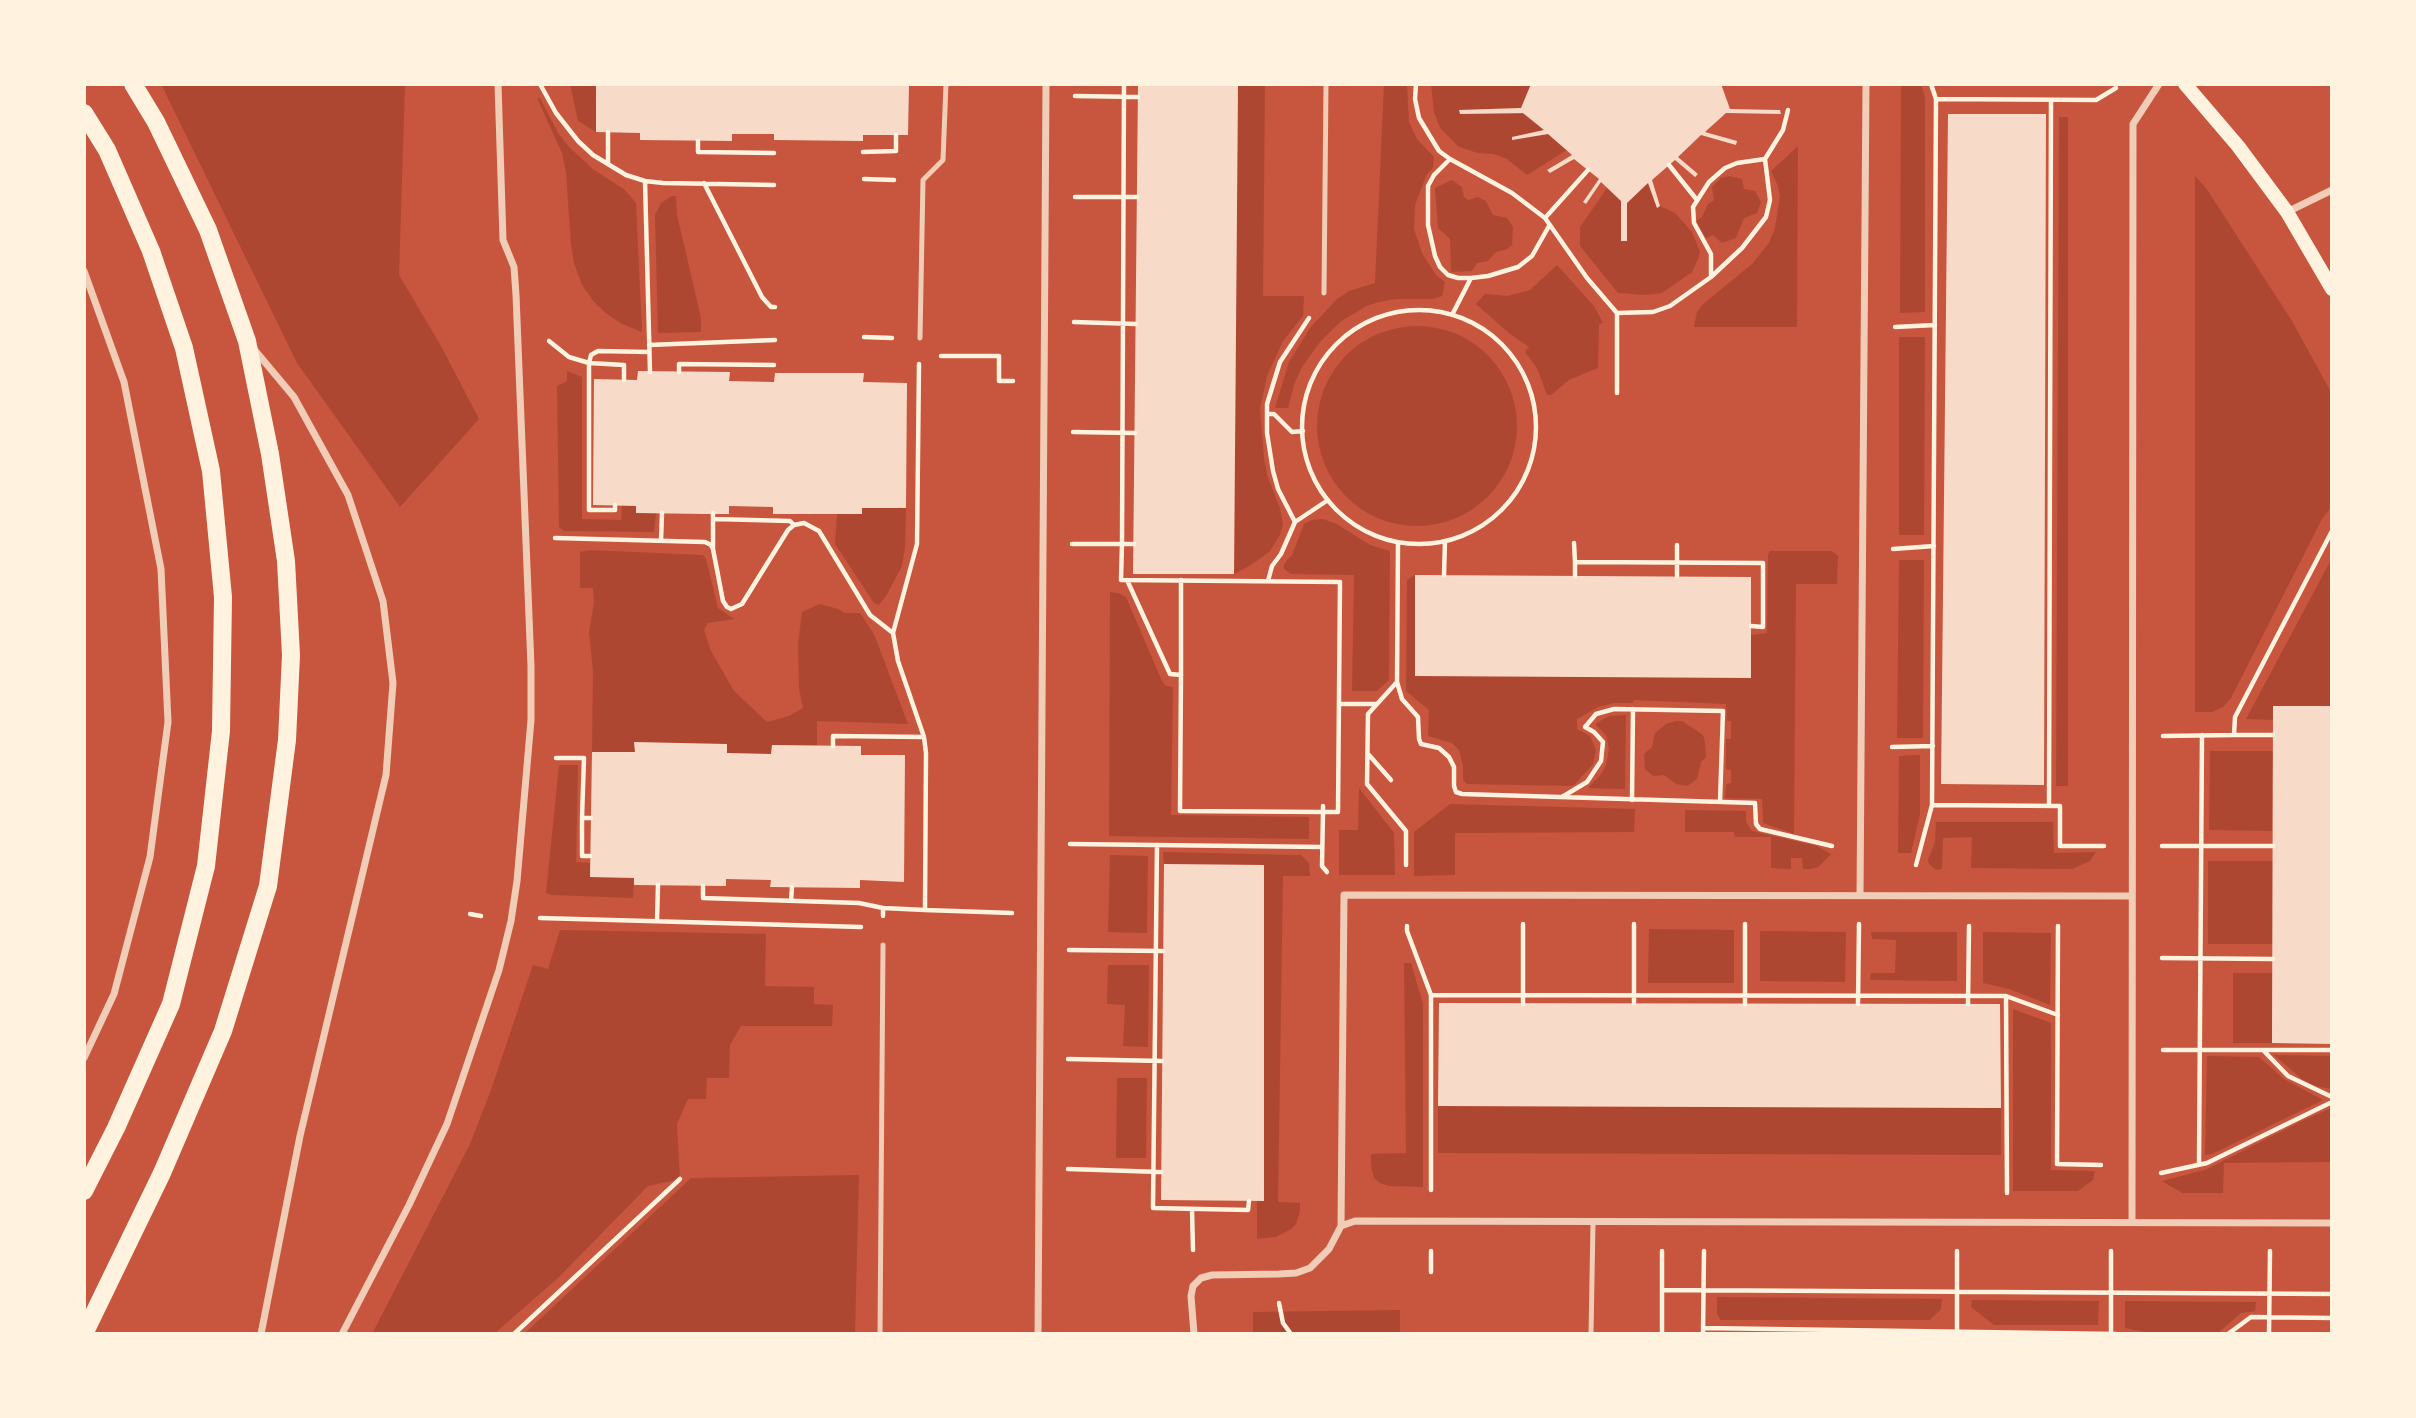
<!DOCTYPE html>
<html>
<head>
<meta charset="utf-8">
<style>
	body { margin:0 }
	#map { position:relative; width:2416px; height:1418px; overflow:hidden; background:#c8553d; font-family:"Libre Baskerville",serif }
	canvas { display:block }
	.frame { position:absolute; inset:0; border:86px solid #fff3e0; pointer-events:none }
</style>
</head>
<body>
<div id="map">
<canvas width="2416" height="1418"></canvas>
<div class="frame"></div>
</div>
<script>
const context = document.querySelector('canvas').getContext('2d');
context.lineJoin = 'round';
function fillPath(path, color) {
  context.fillStyle = color;
  context.fill(path, 'evenodd');
}
function shape(rows) {
  const path = new Path2D();
  for (const r of rows) {
    if (r.length === 3) {
      path.moveTo(r[0] + r[2], r[1]);
      path.arc(r[0], r[1], r[2], 0, 2 * Math.PI);
      continue;
    }
    path.moveTo(r[0], r[1]);
    for (let i = 2; i < r.length; i += 2) path.lineTo(r[i], r[i + 1]);
  }
  return path;
}
function trace(path, color, width, dash) {
  context.strokeStyle = color;
  context.lineWidth = width;
  context.lineCap = dash ? 'butt' : 'round';
  context.setLineDash(dash || []);
  context.stroke(path);
}
const green = shape([
	[161,84,405,84,399,275,441,346,479,419,400,507,297,363],
	[570,84,596,84,596,132,578,121],
	[1238,84,1265,84,1263,296,1304,296,1303,316,1283,341,1267,376,1260,409,1264,458,1267,475,1280,508,1283,525,1280,535,1270,551,1251,565,1234,574],
	[1384,84,1407,84,1409,122,1417,139,1434,157,1433,168,1427,174,1415,205,1414,229,1422,253,1436,275,1445,282,1442,296,1433,299,1395,299,1379,302,1366,306,1340,322,1320,342,1302,367,1295,382,1288,408,1275,408,1289,362,1310,328,1337,299,1349,291,1375,283],
	[1431,84,1531,84,1521,108,1460,110,1460,114,1523,114,1544,130,1512,137,1513,140,1548,134,1567,150,1527,175,1507,159,1493,154,1478,153,1459,147,1440,128,1434,112],
	[1901,84,1921,84,1925,97,1925,312,1900,313],
	[537,98,540,98,558,133,569,147,593,169,625,190,636,203,642,332,622,324,607,314,594,302,582,285,574,263,571,245,566,173,562,153],
	[2059,117,2068,117,2068,786,2056,786],
	[1798,146,1797,327,1694,327,1697,312,1702,305,1752,264,1769,243,1775,228,1780,196,1778,186,1771,171],
	[1729,176,1742,179,1744,189,1755,191,1761,202,1757,213,1744,218,1736,238,1722,243,1713,235,1706,238,1696,221,1702,217,1708,204,1714,200,1712,187,1721,178],
	[2195,176,2206,188,2292,321,2332,394,2332,506,2322,519,2231,698,2223,707,2212,712,2195,712],
	[1452,180,1462,187,1464,197,1468,200,1478,197,1486,201,1493,215,1507,218,1513,227,1512,245,1507,249,1496,252,1488,261,1477,263,1472,271,1451,272,1450,239,1438,228,1435,188],
	[1648,183,1657,207,1660,206,1675,213,1692,232,1700,252,1698,259,1692,272,1662,293,1646,295,1618,293,1580,246,1580,227,1607,188,1627,203],
	[672,196,676,196,677,215,701,318,701,332,658,333,655,215,661,203],
	[1557,265,1594,306,1603,323,1599,324,1598,368,1569,380,1551,395,1547,395,1537,368,1525,352,1529,347,1510,334,1476,304,1485,294,1507,296,1530,290],
	[1417,426,100],
	[1899,337,1925,337,1924,535,1899,535],
	[567,371,582,377,582,519,621,520,622,505,636,506,636,513,656,513,654,532,564,531,559,527,557,386,567,381],
	[862,508,906,508,905,548,902,566,886,596,879,605,874,603,835,544,837,514,861,514],
	[1323,519,1337,524,1370,545,1390,551,1389,680,1377,691,1352,691,1354,575,1291,574,1284,569,1284,564,1292,555,1304,524,1312,520],
	[589,550,703,555,706,559,718,608,734,619,708,623,706,626,704,630,711,651,734,691,767,722,789,716,803,708,799,688,798,644,802,612,820,604,838,609,845,613,860,613,874,634,908,724,817,721,817,746,772,745,771,754,727,753,727,745,634,743,635,752,592,752,593,671,589,632,594,602,593,588,580,588,580,552],
	[1770,551,1832,551,1838,556,1837,584,1796,584,1794,834,1763,823,1762,799,1725,798,1726,784,1731,783,1731,770,1726,769,1726,739,1731,739,1731,721,1727,721,1726,704,1634,700,1633,703,1614,703,1598,707,1577,719,1577,729,1590,736,1596,750,1593,764,1575,784,1571,786,1467,784,1463,780,1463,766,1459,750,1452,743,1428,736,1429,710,1406,691,1407,580,1415,575,1415,676,1767,633,1768,555],
	[2332,558,2332,706,2274,706,2273,720,2246,719],
	[1899,560,1924,560,1923,738,1897,738],
	[1110,592,1118,593,1126,597,1162,681,1166,686,1173,687,1171,815,1309,817,1309,839,1109,836],
	[1626,715,1625,789,1588,788,1602,773,1606,765,1609,749,1606,735,1595,724,1609,716],
	[1676,721,1682,721,1703,735,1705,742,1706,757,1701,762,1697,779,1687,786,1676,784,1664,775,1653,776,1645,769,1644,754,1652,747,1655,733,1666,724],
	[2210,751,2273,751,2272,831,2209,830],
	[1920,755,1920,814,1911,853,1898,853,1899,756],
	[559,765,578,765,576,862,590,863,590,877,634,878,633,898,552,895,546,893],
	[1359,788,1394,833,1395,875,1339,875,1339,830,1358,830],
	[1450,804,1635,809,1634,832,1455,833,1455,875,1414,876,1414,832],
	[1685,810,1746,811,1746,822,1752,831,1817,846,1831,854,1818,867,1811,869,1803,869,1802,858,1791,858,1791,869,1771,868,1771,837,1735,837,1734,832,1685,832],
	[1936,822,2053,822,2054,853,2096,852,2090,861,2072,869,1971,868,1972,837,1943,838,1942,869,1936,870,1929,864,1928,860,1935,842],
	[1163,852,1301,855,1309,863,1310,876,1283,876,1278,1202,1300,1203,1300,1211,1296,1224,1291,1229,1276,1237,1257,1239,1257,1201,1264,1201,1264,865,1164,864],
	[1110,855,1148,856,1147,933,1108,932],
	[2208,861,2273,861,2273,944,2208,944],
	[1649,929,1734,930,1734,983,1648,983],
	[560,930,766,934,765,986,814,987,814,1004,833,1005,832,1026,741,1026,730,1045,729,1078,707,1078,706,1099,688,1099,677,1124,680,1179,648,1186,559,1277,494,1334,372,1334,470,1144,491,1090,533,965,548,969],
	[1760,931,1846,932,1845,982,1760,981],
	[1871,932,1957,932,1957,981,1870,980,1871,973,1895,973,1896,940,1872,939],
	[1983,932,2051,933,2050,1005,2009,989,1983,983],
	[1404,963,1411,963,1423,1004,1423,1187,1389,1186,1380,1183,1374,1178,1371,1165,1371,1154,1406,1153],
	[1108,965,1149,965,1148,1047,1123,1046,1125,1005,1107,1004],
	[2233,973,2272,973,2272,1043,2233,1043],
	[2013,1009,2051,1023,2051,1170,2095,1171,2093,1180,2078,1191,2013,1191],
	[2274,1055,2332,1056,2332,1089,2315,1086,2303,1080],
	[2207,1056,2259,1057,2284,1079,2323,1100,2212,1154,2205,1155],
	[1117,1078,1147,1078,1146,1158,1116,1158],
	[1438,1106,2001,1108,2001,1155,1438,1153],
	[2332,1108,2332,1162,2224,1163,2223,1193,2182,1193,2162,1181,2205,1170,2308,1118],
	[859,1175,855,1334,524,1334,691,1178],
	[1717,1297,1942,1299,1941,1309,1930,1320,1721,1320,1717,1314],
	[1972,1300,2099,1301,2098,1325,1994,1325,1971,1307],
	[2125,1301,2256,1302,2255,1311,2241,1313,2217,1334,2154,1334,2125,1328],
	[1400,1310,1400,1334,1253,1334,1253,1312]
]);
const building = shape([
	[596,84,909,84,908,135,863,135,863,141,774,140,774,134,732,134,732,141,640,140,640,133,596,132],
	[1138,84,1238,84,1234,574,1133,574],
	[1531,84,1721,84,1730,109,1780,110,1781,114,1726,113,1705,132,1737,141,1736,145,1701,135,1678,157,1698,174,1695,177,1675,160,1652,180,1660,206,1657,208,1648,183,1627,203,1627,241,1621,241,1621,201,1601,182,1586,204,1583,202,1599,179,1574,159,1550,173,1547,170,1572,155,1548,134,1512,140,1512,137,1544,130,1523,113,1460,114,1459,110,1521,108],
	[1948,114,2046,114,2044,785,1941,784],
	[638,371,730,372,729,381,774,382,775,373,864,373,863,382,907,383,906,508,862,508,862,514,773,514,773,507,729,506,729,514,704,514,636,513,636,506,593,505,594,379,637,380],
	[1415,575,1751,577,1751,678,1415,676],
	[2273,706,2332,706,2332,1044,2272,1043],
	[634,742,727,744,727,753,771,754,772,745,861,746,861,755,905,755,904,882,860,880,860,888,770,887,771,880,726,879,726,886,634,885,634,878,590,877,592,752,635,752],
	[1164,864,1264,865,1264,1201,1161,1200],
	[1439,1003,2000,1004,2001,1108,1438,1106]
]);
const path = shape([
	[540,84,556,113,578,141,593,155,626,175,645,181,663,183,774,185],
	[1124,84,1122,544,1134,544],
	[1416,84,1415,99,1419,118,1439,151,1450,159,1512,193,1545,218,1587,278,1617,313],
	[1931,84,1936,99,2096,100,2116,88],
	[1075,96,1138,97],
	[1936,99,1932,805,2060,806,2060,846,2104,846],
	[608,132,608,164],
	[698,141,698,152,774,153],
	[863,152,896,151,896,135],
	[1450,159,1434,175,1428,186,1428,225,1435,256,1440,267,1448,275,1458,278,1471,278],
	[1669,165,1697,200],
	[864,179,894,180],
	[645,181,650,372],
	[704,183,762,297,771,307,775,307],
	[1075,197,1137,197],
	[1545,218,1588,170],
	[1711,276,1711,254,1694,223,1693,207,1709,182,1725,168,1737,163,1765,159],
	[1419,427,117],
	[1452,315,1471,278,1488,276,1518,267,1532,256,1549,226],
	[1074,322,1136,324],
	[1895,327,1935,325],
	[864,337,892,338],
	[549,341,569,357,589,363,624,365,624,380],
	[649,345,775,340],
	[941,356,999,356,999,381,1013,381],
	[679,372,679,364,774,365],
	[1617,393,1617,313,1653,312,1670,306,1711,277,1742,248,1766,217,1770,200,1765,159,1783,130,1788,110],
	[1267,414,1274,414,1292,432,1303,431],
	[1073,432,1135,433],
	[615,505,615,510,589,510,589,363,591,355,598,351,649,352],
	[714,519,790,521,794,525],
	[1295,522,1328,500],
	[555,538,705,542,711,545,713,549,723,601,727,607,731,609,742,604,788,530,794,525,804,523,819,531,870,615,893,633],
	[661,541,662,513],
	[1574,543,1575,562,1763,563,1763,627,1751,626],
	[1072,544,1122,544,1121,580,1340,582,1338,812,1323,812,1322,866,1327,872],
	[713,548,713,513],
	[1893,549,1934,546],
	[1444,575,1445,541],
	[1575,576,1575,562],
	[1677,576,1677,545],
	[1127,580,1170,674,1181,675,1180,811,1323,812,1323,806],
	[1181,580,1181,675],
	[1268,581,1272,566,1281,554,1295,522,1278,489,1273,471,1267,433,1267,404,1280,362,1309,318],
	[1397,682,1398,543],
	[1339,704,1377,704],
	[2234,735,2273,735],
	[2163,736,2234,735,2235,717,2332,531],
	[833,746,833,736,924,737],
	[1892,747,1933,746],
	[1369,755,1391,780],
	[556,758,584,758,582,818,591,818],
	[1562,797,1587,782,1601,761,1603,742,1594,732,1585,727,1596,714,1614,709,1723,711,1720,802],
	[1632,800,1633,709],
	[2049,806,2051,100],
	[582,818,582,856,590,856],
	[1070,844,1322,847],
	[1157,845,1153,1208,1248,1210,1249,1201],
	[2162,846,2273,846],
	[1406,865,1406,831,1367,784,1368,714,1397,682,1402,699,1418,717,1419,739,1421,744,1439,748,1449,757,1454,767,1454,786,1456,792,1462,794,1755,803,1756,824,1760,829,1832,846],
	[1916,865,1932,805],
	[703,886,703,898,859,903,883,908],
	[791,901,792,887],
	[925,910,1012,913],
	[470,914,481,916],
	[883,916,883,908,925,910,926,753,924,737,898,661,893,633,917,544,919,364],
	[540,918,861,927],
	[657,921,658,885],
	[1407,926,1407,931,1431,995,2006,996,2007,1193],
	[2058,926,2057,1164,2101,1165],
	[1069,950,1163,951],
	[2162,958,2273,959],
	[1431,995,1431,1190],
	[2006,996,2058,1015],
	[1634,1003,1634,924],
	[1523,1004,1523,924],
	[1745,1004,1745,924],
	[1858,1004,1859,924],
	[1968,1004,1969,926],
	[2163,1050,2263,1050,2288,1076,2332,1097],
	[2264,1050,2332,1050],
	[1068,1059,1162,1061],
	[2199,1164,2202,735],
	[1068,1169,1161,1172],
	[2161,1173,2207,1163,2332,1102],
	[1192,1209,1193,1250],
	[1431,1272,1431,1251],
	[1662,1290,2332,1294],
	[1279,1303,1283,1323,1291,1334],
	[1703,1328,2116,1334],
	[1957,1333,1957,1251],
	[2111,1333,2111,1251],
	[514,1334,680,1179],
	[1662,1334,1662,1251],
	[1703,1334,1704,1251],
	[2228,1334,2251,1317,2332,1318],
	[2269,1334,2270,1251]
]);
const service = shape([
	[1324,293,1326,84],
	[920,338,923,180,943,160,946,84],
	[880,1334,883,945],
	[1591,1334,1593,1223]
]);
const minor = shape([
	[2287,212,2332,190],
	[84,271,124,382,161,569,168,722,150,857,114,994,84,1058],
	[253,348,294,397,348,495,383,601,393,683,386,775,300,1136,261,1334],
	[1860,895,1866,84],
	[2132,1222,2133,124,2159,84],
	[1341,1226,1344,895,2131,896],
	[342,1334,409,1205,447,1124,499,970,511,921,517,881,531,720,531,666,516,295,514,267,503,240,498,84],
	[1038,1334,1046,84],
	[1194,1334,1191,1296,1193,1286,1201,1278,1212,1275,1279,1274,1296,1273,1310,1268,1329,1249,1341,1226,1355,1221,2332,1223]
]);
const secondary = shape([
	[2185,84,2238,146,2287,212,2332,289]
]);
const primary = shape([
	[84,113,107,150,151,251,184,348,211,471,223,597,221,731,206,866,171,1004,116,1128,84,1191],
	[84,1334,162,1173,223,1031,268,886,287,740,291,655,286,561,270,454,247,341,208,230,156,122,133,84]
]);
fillPath(green, '#ae4732');
fillPath(building, '#f7dbc8');
trace(path, '#fff3e0', 4.5);
trace(service, '#f1ccb7', 5);
trace(minor, '#f1ccb7', 7);
trace(secondary, '#fff3e0', 14);
trace(primary, '#fff3e0', 18);
</script>
</body>
</html>
